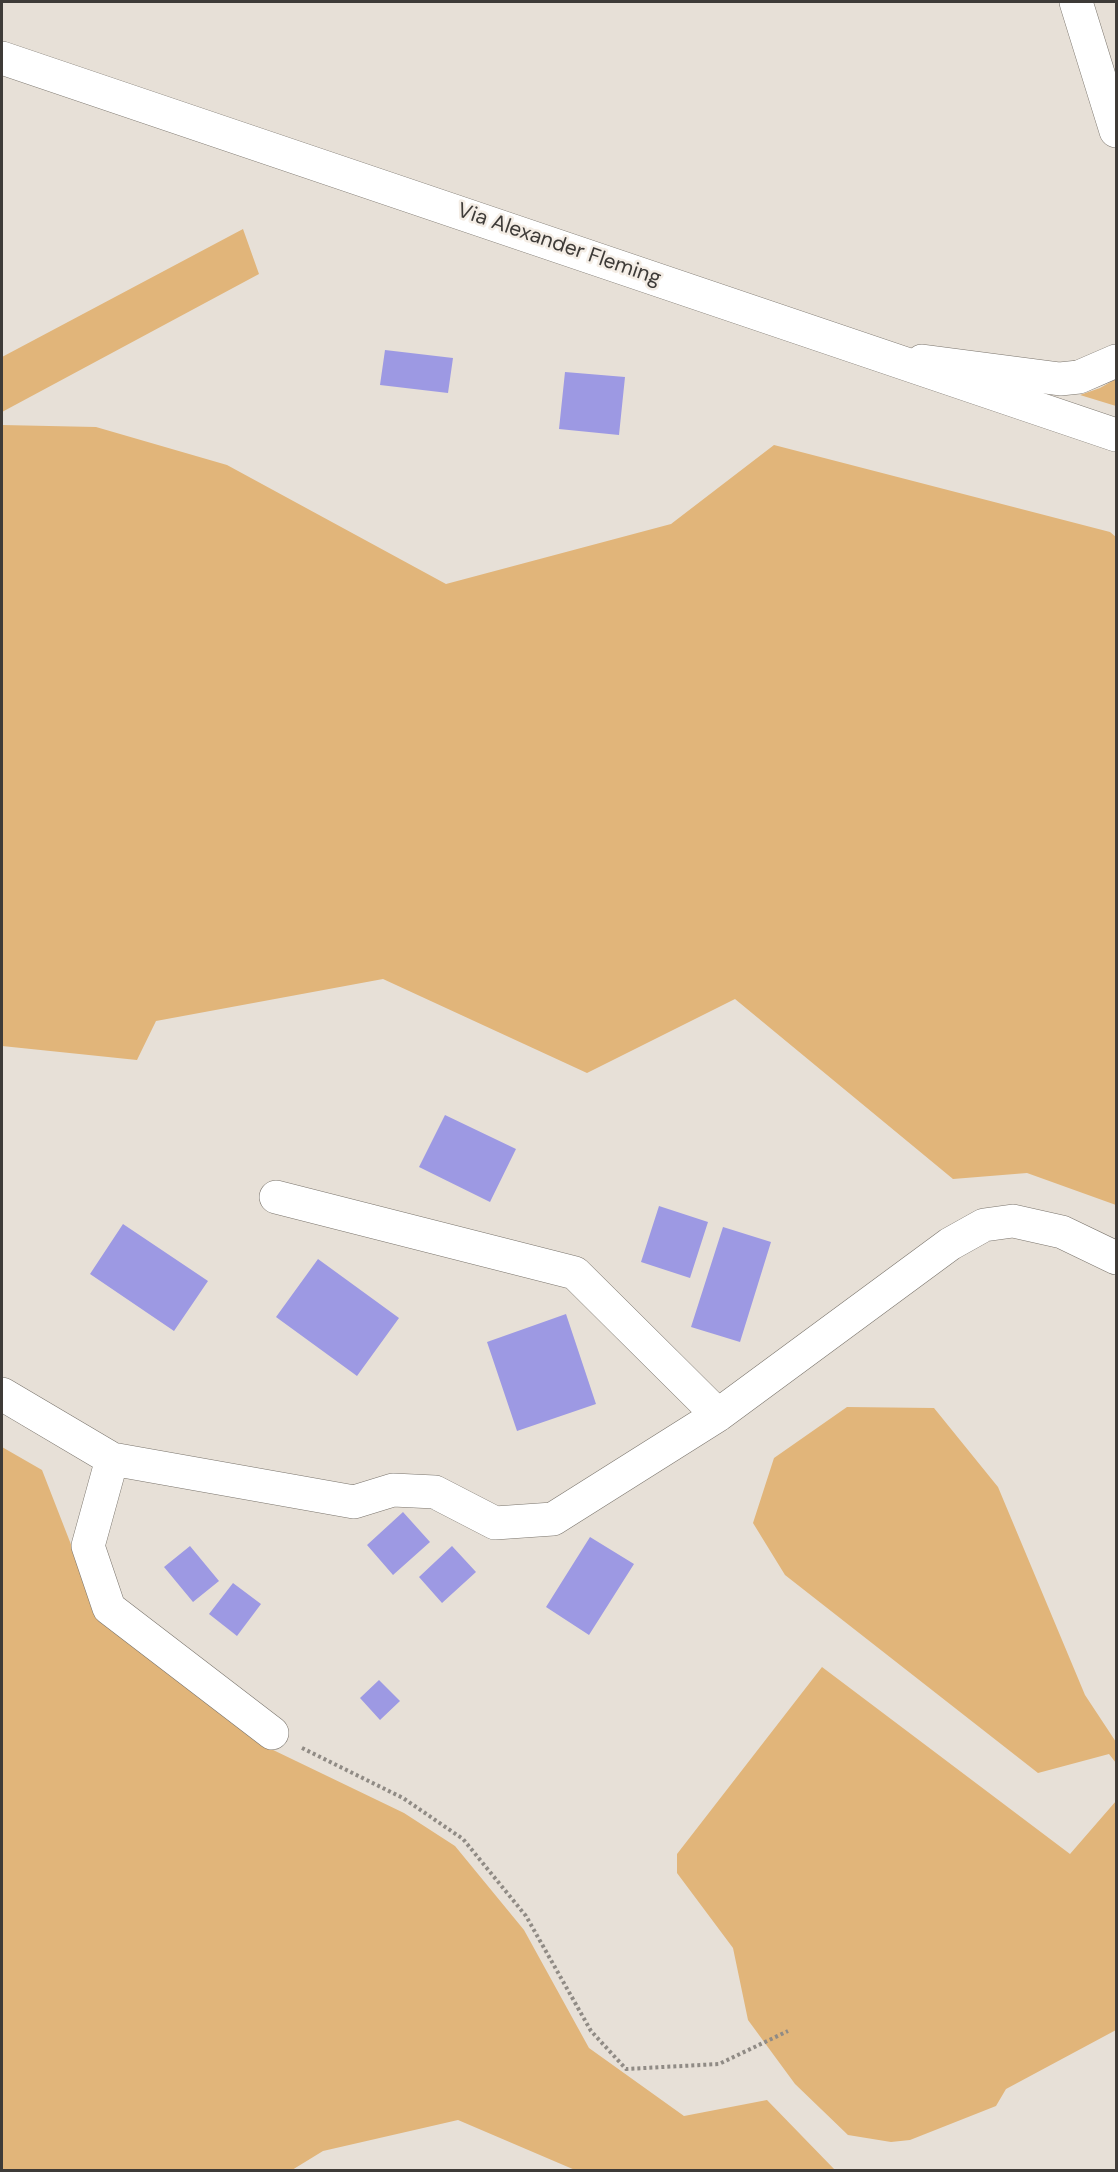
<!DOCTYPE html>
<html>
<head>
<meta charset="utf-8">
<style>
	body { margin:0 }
	#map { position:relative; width:1118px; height:2172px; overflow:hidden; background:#e7e0d7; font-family:"DM Sans",sans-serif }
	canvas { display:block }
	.frame { position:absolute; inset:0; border:3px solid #3e3b38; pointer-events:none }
</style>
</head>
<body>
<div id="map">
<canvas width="1118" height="2172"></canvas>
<div class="frame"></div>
</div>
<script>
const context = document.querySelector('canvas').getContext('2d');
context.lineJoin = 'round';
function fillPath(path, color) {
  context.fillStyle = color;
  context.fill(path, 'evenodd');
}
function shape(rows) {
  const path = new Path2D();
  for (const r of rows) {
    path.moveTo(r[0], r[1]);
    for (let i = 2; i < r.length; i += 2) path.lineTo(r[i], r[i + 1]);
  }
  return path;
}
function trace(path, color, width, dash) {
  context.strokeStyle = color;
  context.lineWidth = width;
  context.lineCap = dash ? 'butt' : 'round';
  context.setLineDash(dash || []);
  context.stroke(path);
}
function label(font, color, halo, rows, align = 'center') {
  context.font = font + ' "DM Sans",sans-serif';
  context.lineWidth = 5;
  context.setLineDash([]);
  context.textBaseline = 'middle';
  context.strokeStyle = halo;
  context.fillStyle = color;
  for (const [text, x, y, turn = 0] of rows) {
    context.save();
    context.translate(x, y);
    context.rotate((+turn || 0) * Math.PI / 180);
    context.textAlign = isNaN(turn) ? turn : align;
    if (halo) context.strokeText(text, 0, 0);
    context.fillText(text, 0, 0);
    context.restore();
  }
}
const green = shape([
	[243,229,259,274,2,412,2,357],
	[1116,379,1116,406,1080,395,1100,388],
	[2,425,96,427,227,465,446,584,671,524,774,445,1110,532,1116,537,1116,1205,1027,1173,953,1179,735,999,587,1073,383,979,156,1021,137,1060,2,1046],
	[847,1407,934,1408,998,1487,1085,1695,1116,1742,1116,1763,1109,1754,1038,1773,785,1575,753,1523,774,1458],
	[2,1447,42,1470,100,1619,269,1748,404,1813,455,1846,524,1930,589,2048,684,2116,767,2100,835,2170,575,2170,458,2120,323,2151,292,2170,2,2170],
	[822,1667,1070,1854,1116,1801,1116,2030,1006,2089,996,2106,910,2140,891,2142,848,2135,795,2084,748,2020,733,1948,677,1873,677,1854]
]);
const building = shape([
	[385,350,453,358,448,393,380,385],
	[565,372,625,377,619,435,559,429],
	[445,1115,516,1149,490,1202,419,1167],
	[659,1206,708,1222,690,1278,641,1262],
	[123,1224,208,1281,174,1331,90,1274],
	[723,1227,771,1242,740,1342,691,1327],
	[318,1259,399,1318,357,1376,276,1317],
	[566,1314,596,1404,517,1431,487,1342],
	[403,1512,430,1542,393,1575,367,1545],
	[590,1537,634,1564,589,1635,546,1607],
	[190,1546,219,1581,193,1602,164,1567],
	[452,1546,476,1572,442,1603,419,1577],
	[233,1583,261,1604,237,1636,209,1614],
	[379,1680,400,1701,380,1720,360,1698]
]);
const path = shape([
	[302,1748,403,1798,463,1839,526,1916,591,2031,626,2069,719,2064,788,2031]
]);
const minor = shape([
	[1076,2,1116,131],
	[922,361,1060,379,1079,377,1116,361],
	[276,1197,575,1273,718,1415],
	[2,1394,112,1459,354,1502,393,1490,435,1492,495,1523,553,1519,718,1415,950,1244,984,1225,1013,1221,1062,1232,1116,1258],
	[112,1459,88,1546,109,1608,272,1733]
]);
const major = shape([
	[2,58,1116,435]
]);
const streetNames = [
	["Via Alexander Fleming",559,245,19]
];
fillPath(green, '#e1b57a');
fillPath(building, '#9d99e3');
trace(minor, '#7a746c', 34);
trace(major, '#7a746c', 34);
trace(path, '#908b85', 4, [3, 3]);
trace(minor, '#fff', 33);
trace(major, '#fff', 33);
label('21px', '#3e3b38', '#f4ede5', streetNames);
</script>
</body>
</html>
